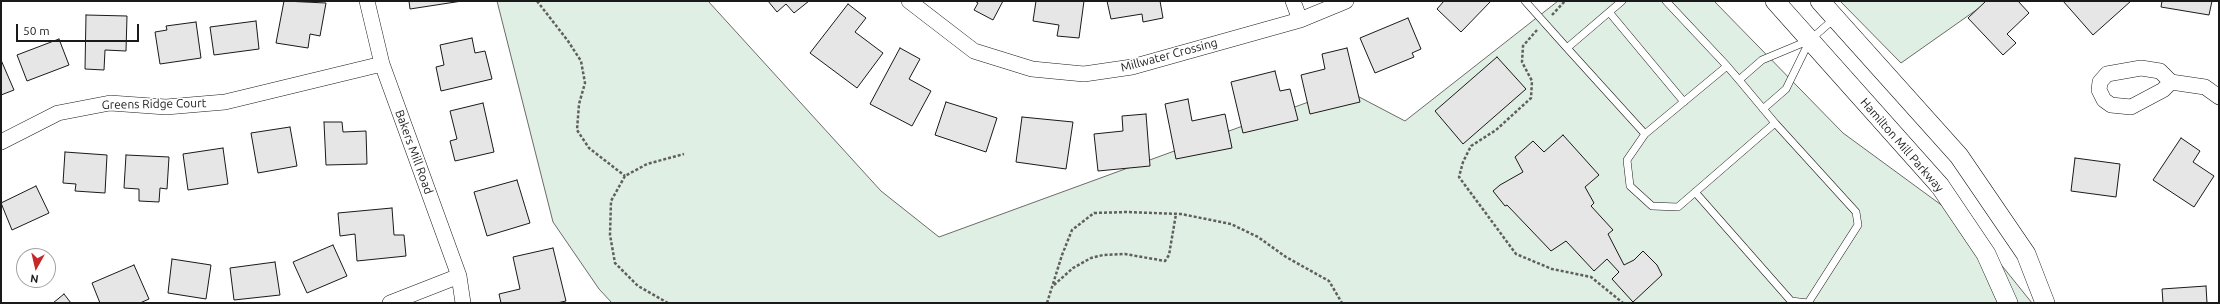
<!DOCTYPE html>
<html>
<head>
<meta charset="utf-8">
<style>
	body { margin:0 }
	#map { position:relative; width:2220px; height:304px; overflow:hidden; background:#fff; font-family:Ubuntu,sans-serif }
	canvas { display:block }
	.frame { position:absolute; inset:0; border:2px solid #1a1a1a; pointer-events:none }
	.north { position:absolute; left:16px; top:248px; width:40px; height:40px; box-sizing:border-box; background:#fff; border:1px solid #a3a3a3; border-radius:50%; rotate:188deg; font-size:11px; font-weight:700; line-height:16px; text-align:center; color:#1a1a1a }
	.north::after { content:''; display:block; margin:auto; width:14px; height:18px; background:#c62828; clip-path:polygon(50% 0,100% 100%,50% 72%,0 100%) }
	.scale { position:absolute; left:16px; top:24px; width:123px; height:18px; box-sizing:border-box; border:2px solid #1a1a1a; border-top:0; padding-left:5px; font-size:12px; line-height:14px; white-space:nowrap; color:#1a1a1a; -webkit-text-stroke:3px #fff; paint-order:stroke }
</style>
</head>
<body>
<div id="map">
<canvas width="2220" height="304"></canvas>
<div class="frame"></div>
<div class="north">N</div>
<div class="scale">50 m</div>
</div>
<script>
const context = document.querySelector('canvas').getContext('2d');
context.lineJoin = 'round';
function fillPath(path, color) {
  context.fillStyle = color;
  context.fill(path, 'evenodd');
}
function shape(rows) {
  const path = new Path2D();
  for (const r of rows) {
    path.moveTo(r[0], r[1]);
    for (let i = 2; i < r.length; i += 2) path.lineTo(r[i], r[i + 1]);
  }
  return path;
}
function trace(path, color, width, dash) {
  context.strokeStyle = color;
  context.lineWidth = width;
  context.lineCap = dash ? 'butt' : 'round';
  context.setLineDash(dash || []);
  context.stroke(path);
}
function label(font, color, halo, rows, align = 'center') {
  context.font = font + ' Ubuntu,sans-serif';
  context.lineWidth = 3;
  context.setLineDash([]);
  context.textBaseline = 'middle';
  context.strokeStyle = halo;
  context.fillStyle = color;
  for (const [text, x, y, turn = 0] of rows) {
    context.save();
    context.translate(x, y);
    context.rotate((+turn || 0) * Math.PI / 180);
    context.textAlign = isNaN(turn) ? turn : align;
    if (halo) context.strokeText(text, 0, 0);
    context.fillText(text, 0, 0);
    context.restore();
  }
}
const green = shape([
	[497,1,708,1,881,191,939,237,1344,89,1405,121,1558,1,1714,1,1843,133,1970,226,2032,303,612,303,599,289,553,222,497,1],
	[1840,1,1989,1,1901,63,1840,1]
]);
const building = shape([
	[284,1,326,3,320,36,310,34,308,48,276,43,284,1],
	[409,1,462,1,410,9,409,1],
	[768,1,809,1,794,13,786,4,777,12,768,1],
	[975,1,1003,1,993,20,974,10,978,3,975,1],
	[1036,1,1084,1,1079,38,1057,36,1059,25,1033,21,1036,1],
	[1107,1,1160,1,1163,18,1143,22,1142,14,1111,19,1107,1],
	[1444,1,1491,1,1461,32,1437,9,1444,1],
	[1986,1,2018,1,2029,13,2007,34,2016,43,2003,55,1968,18,1986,1],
	[2063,1,2131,1,2093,35,2063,1],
	[2162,1,2212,1,2209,15,2161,7,2162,1],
	[848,4,866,18,855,32,883,53,857,88,810,53,848,4],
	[86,15,127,16,126,51,105,50,104,70,85,69,86,15],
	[1408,18,1421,49,1412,53,1414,57,1375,73,1360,38,1408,18],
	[256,21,259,49,214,55,210,27,256,21],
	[196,22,201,58,160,64,155,32,167,30,166,26,196,22],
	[472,38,475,53,485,51,492,79,441,91,436,67,444,65,440,45,472,38],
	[59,39,69,65,27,81,17,55,59,39],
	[900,48,920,59,909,79,931,91,912,126,870,104,900,48],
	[1347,48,1360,102,1310,114,1301,75,1325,69,1322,54,1347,48],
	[1497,57,1526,89,1463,144,1435,111,1497,57],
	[1,60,14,90,1,95,1,60],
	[1275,71,1280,91,1290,89,1298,120,1243,133,1231,82,1275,71],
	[1188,99,1192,121,1225,114,1232,148,1176,159,1165,104,1188,99],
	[946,102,997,118,986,152,935,135,946,102],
	[483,103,494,152,455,161,450,141,457,139,450,111,483,103],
	[1146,114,1150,166,1098,171,1094,134,1123,131,1122,116,1146,114],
	[1022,117,1073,122,1066,169,1016,162,1022,117],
	[324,122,342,122,343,132,366,131,367,164,326,165,324,122],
	[290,127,297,166,258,173,251,133,290,127],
	[1563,135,1599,175,1585,187,1594,203,1591,206,1613,230,1608,234,1624,265,1634,260,1643,251,1657,265,1662,275,1633,302,1612,279,1619,272,1607,259,1594,271,1566,241,1551,251,1507,205,1505,206,1493,191,1500,185,1523,172,1515,157,1533,141,1544,152,1563,135],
	[2181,138,2200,151,2193,162,2214,176,2194,207,2153,180,2181,138],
	[223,148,228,184,188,190,183,154,223,148],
	[65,152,107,155,105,193,75,191,76,184,63,183,65,152],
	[126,155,169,157,167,189,160,188,159,202,139,201,139,189,124,188,126,155],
	[2075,158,2120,164,2116,197,2071,191,2075,158],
	[517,180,530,223,487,236,474,192,517,180],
	[36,186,49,213,12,230,1,203,36,186],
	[392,208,394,235,404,235,406,256,357,261,355,234,340,236,338,213,392,208],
	[333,245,347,276,307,293,293,262,333,245],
	[553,248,566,301,557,303,501,303,499,294,520,289,513,257,553,248],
	[172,259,211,265,206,299,168,293,172,259],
	[275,262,280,295,234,300,230,268,275,262],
	[134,265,149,299,140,303,100,303,92,283,134,265],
	[2206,286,2207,303,2163,303,2162,289,2206,286],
	[64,294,71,303,53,303,64,294]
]);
const path = shape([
	[537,1,568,41,581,61,585,83,579,104,577,130,589,148,625,176],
	[1552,15,1565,1],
	[1537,30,1523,46,1522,62,1532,81,1531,98,1496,130,1471,146,1463,162,1459,177,1516,254,1552,269,1591,277,1623,303],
	[1054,285,1073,268,1091,258,1103,255,1125,254,1165,261,1169,255,1176,214],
	[668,303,638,286,615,263,610,235,611,201,625,176,647,164,684,154],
	[1047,303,1062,255,1072,230,1094,213,1126,212,1181,214,1231,224,1258,237,1286,257,1329,281,1342,303]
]);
const service = shape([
	[1525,1,1567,48],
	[1622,1,1567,48,1645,134],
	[1666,1,1727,66,1739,80,1775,123,1678,207,1652,206,1630,186,1627,160,1645,134,1727,66],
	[1609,12,1684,102],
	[1739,80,1762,60,1810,40,1835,18],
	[1763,109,1786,89,1809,42],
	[1695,192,1791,301,1808,303,1858,225,1856,212,1775,123]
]);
const minor = shape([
	[367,1,382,64,459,276,463,303],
	[909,1,974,51,1032,69,1084,74,1132,67,1300,20,1346,1],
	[1293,1,1300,20],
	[2141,68,2160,71,2171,82,2163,90,2131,107,2111,105,2104,100,2099,90,2100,82,2107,74,2141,68],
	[2171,82,2205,87,2219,97],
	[1,142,58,113,110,103,166,107,225,102,382,64],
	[390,303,459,276]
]);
const tertiary = shape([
	[1775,1,1940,186,1986,254,2008,303],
	[1820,1,1959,156,2026,254,2045,303]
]);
const streetNames = [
	["Millwater Crossing",1169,55,-15],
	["Greens Ridge Court",154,104,-1],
	["Hamilton Mill Parkway",1902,145,49],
	["Bakers Mill Road",414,152,70]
];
fillPath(green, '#e0efe3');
trace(green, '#6a6a6a', 1);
fillPath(building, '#e6e6e6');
trace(building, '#1a1a1a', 1);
trace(service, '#1a1a1a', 8);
trace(minor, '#1a1a1a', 16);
trace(tertiary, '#1a1a1a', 20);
trace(path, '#5f5f5f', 2.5, [3, 2]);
trace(service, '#fff', 7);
trace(minor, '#fff', 15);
trace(tertiary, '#fff', 19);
label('12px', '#1a1a1a', '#fff', streetNames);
</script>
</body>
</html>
